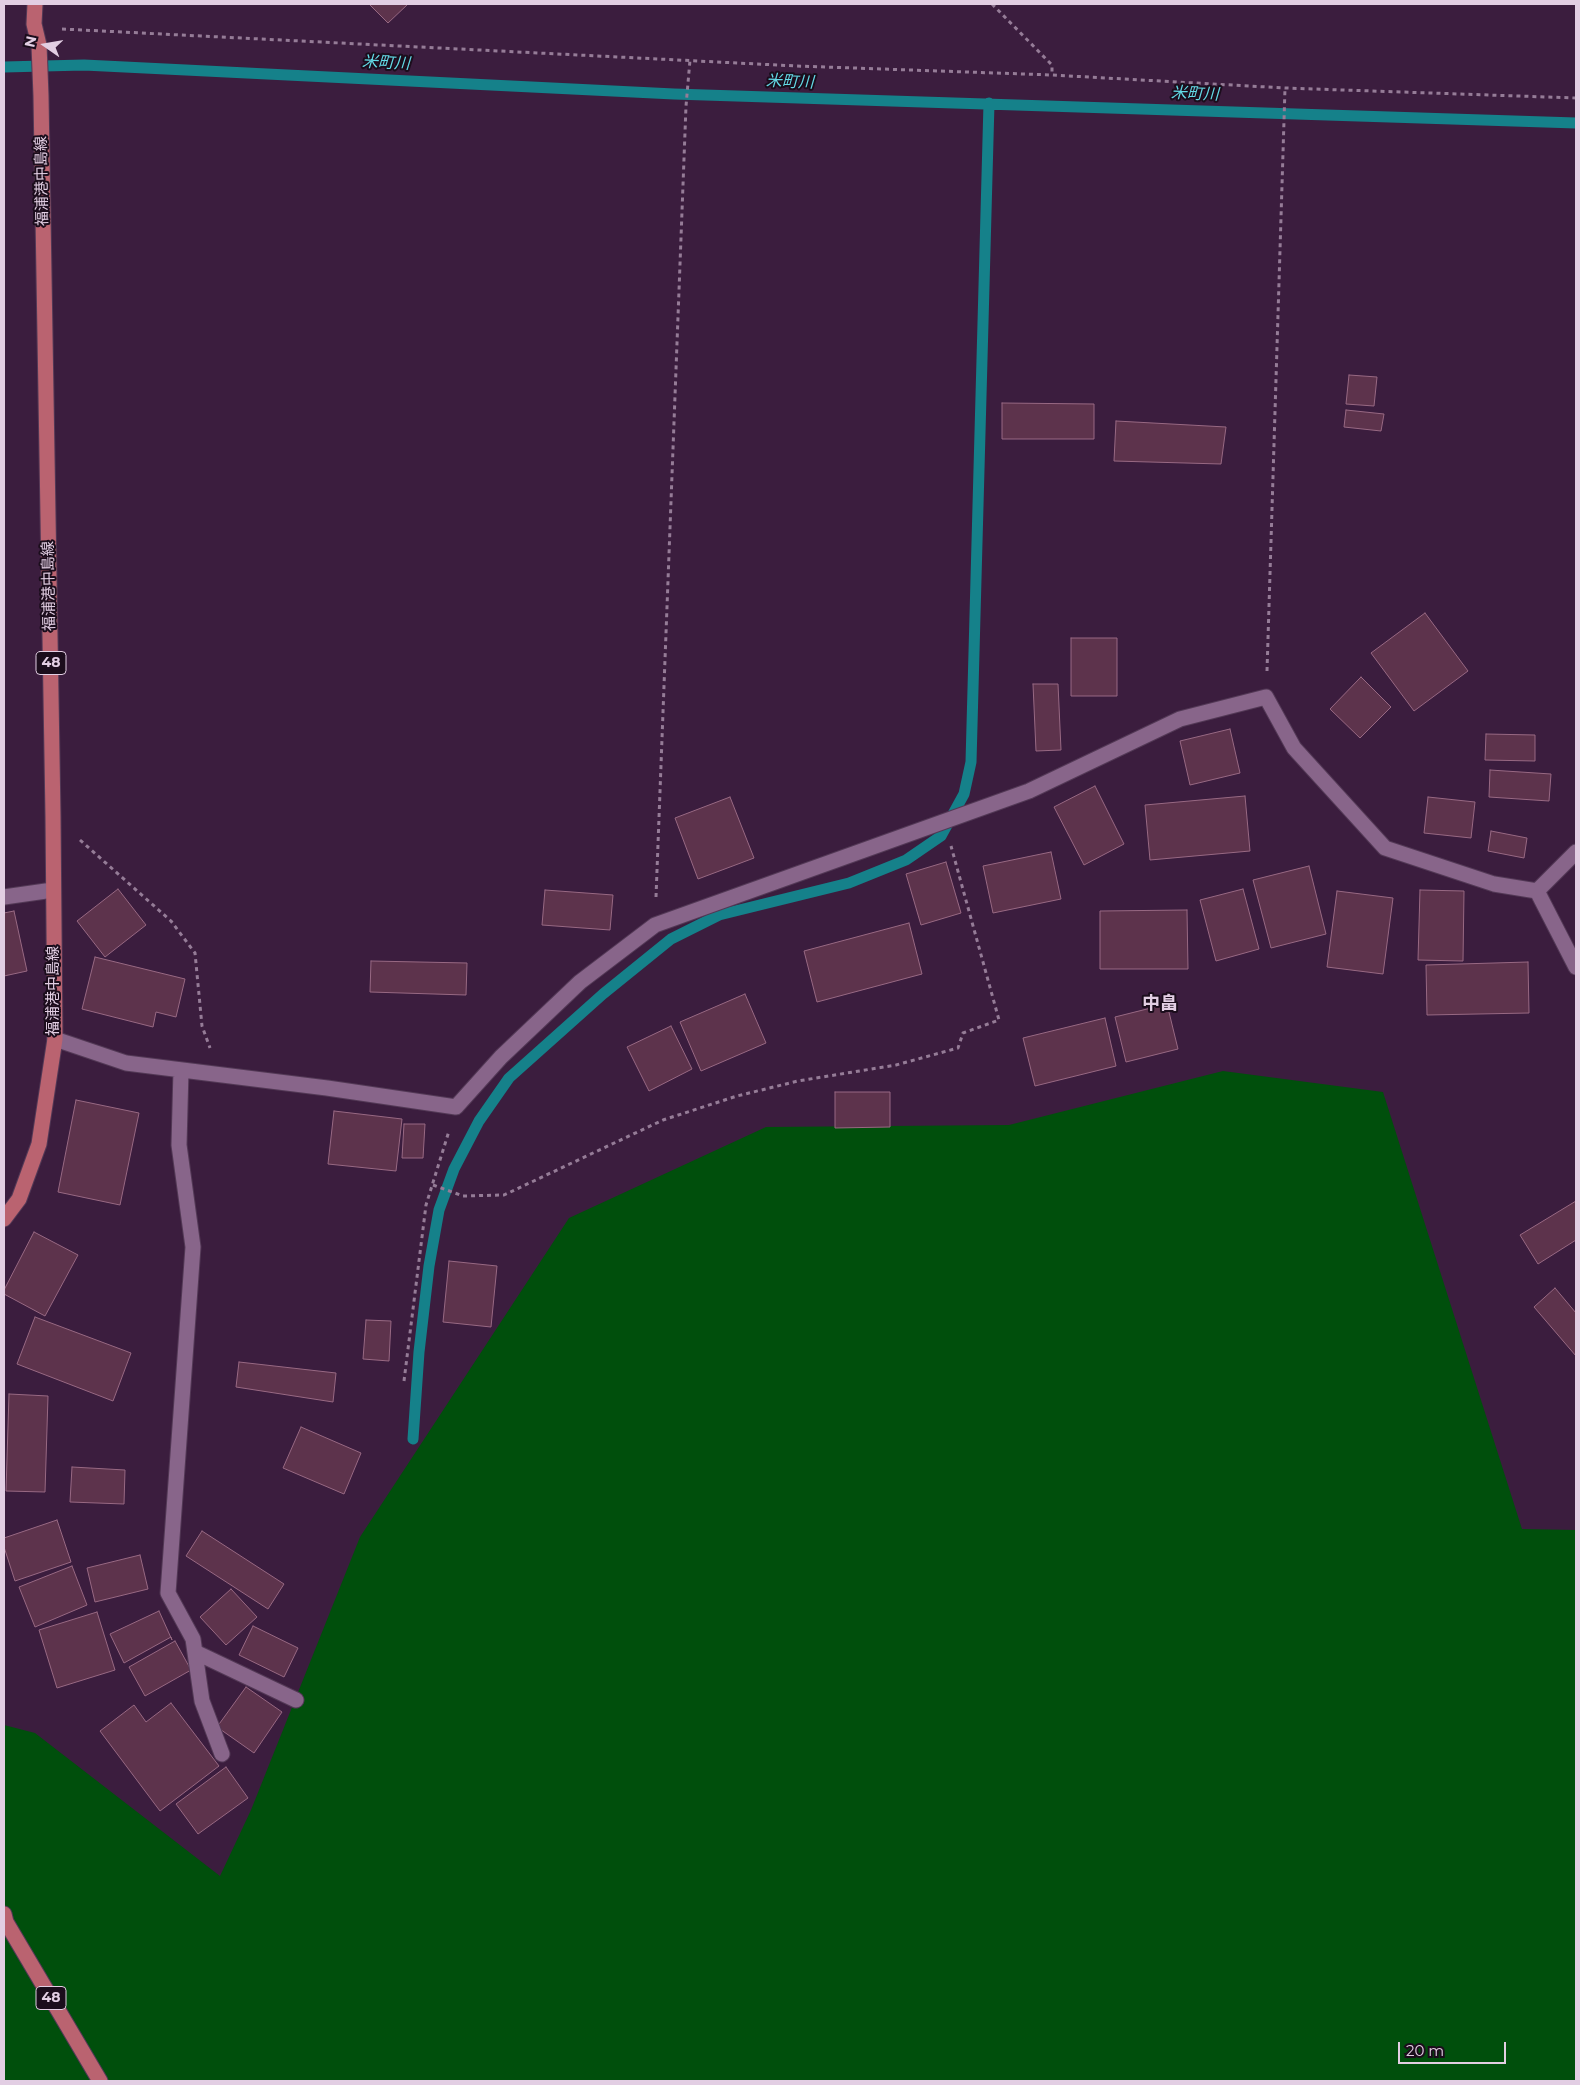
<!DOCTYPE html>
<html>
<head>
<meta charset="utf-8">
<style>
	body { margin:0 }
	#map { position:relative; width:1580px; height:2085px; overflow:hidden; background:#3b1d3e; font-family:Montserrat,sans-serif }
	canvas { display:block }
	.frame { position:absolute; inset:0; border:5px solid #e2cee3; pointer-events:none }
	.north { position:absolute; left:20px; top:20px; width:50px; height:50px; -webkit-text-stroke:4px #1b0d1c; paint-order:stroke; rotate:283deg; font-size:14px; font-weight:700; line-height:20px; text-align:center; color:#e2cee3 }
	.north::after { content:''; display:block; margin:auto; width:18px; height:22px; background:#e2cee3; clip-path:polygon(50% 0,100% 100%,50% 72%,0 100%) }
	.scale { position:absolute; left:1398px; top:2042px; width:108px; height:22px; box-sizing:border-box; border:2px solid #e2cee3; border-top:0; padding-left:6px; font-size:15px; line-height:18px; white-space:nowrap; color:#e2cee3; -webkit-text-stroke:4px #1b0d1c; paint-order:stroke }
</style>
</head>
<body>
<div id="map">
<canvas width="1580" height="2085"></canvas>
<div class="frame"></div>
<div class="north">N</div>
<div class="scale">20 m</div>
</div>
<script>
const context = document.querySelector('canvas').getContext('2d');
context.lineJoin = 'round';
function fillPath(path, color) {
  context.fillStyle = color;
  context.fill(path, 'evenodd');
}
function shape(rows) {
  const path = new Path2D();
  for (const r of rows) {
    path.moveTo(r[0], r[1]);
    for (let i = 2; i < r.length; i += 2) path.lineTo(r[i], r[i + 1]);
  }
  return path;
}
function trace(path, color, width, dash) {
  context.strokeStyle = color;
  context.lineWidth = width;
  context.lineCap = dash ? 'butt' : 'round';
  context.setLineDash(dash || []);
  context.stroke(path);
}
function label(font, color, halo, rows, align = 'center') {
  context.font = font + ' Montserrat,"Noto Sans JP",sans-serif';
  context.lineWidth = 4;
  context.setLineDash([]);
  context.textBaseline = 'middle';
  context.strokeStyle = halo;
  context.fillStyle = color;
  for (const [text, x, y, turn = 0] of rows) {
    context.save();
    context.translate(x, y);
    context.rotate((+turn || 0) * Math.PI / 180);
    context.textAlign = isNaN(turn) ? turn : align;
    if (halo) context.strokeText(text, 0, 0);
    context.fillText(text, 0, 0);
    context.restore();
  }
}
const green = shape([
	[1223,1071,1383,1092,1522,1529,1576,1530,1576,2081,4,2081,4,1725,35,1733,220,1876,251,1810,360,1537,569,1218,766,1127,1009,1125]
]);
const stream = shape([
	[4,67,84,65,674,94,1576,123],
	[413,1439,419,1352,429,1266,439,1210,454,1169,479,1121,509,1078,603,994,671,939,719,915,849,883,906,860,941,836,964,794,971,762,989,103]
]);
const building = shape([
	[369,4,408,4,388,23,369,4],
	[1349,375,1377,377,1374,406,1346,404,1349,375],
	[1002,403,1094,404,1094,439,1002,439,1002,403],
	[1346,410,1384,414,1381,431,1344,427,1346,410],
	[1116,421,1226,427,1221,464,1114,461,1116,421],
	[1425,613,1468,671,1414,711,1371,653,1425,613],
	[1071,638,1117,638,1117,696,1071,696,1071,638],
	[1361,677,1391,707,1360,738,1330,709,1361,677],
	[1033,684,1058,684,1061,750,1036,751,1033,684],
	[1230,729,1240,773,1190,785,1180,741,1230,729],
	[1486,734,1535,735,1535,761,1485,760,1486,734],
	[1490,770,1551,774,1549,801,1489,797,1490,770],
	[1095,786,1124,844,1084,865,1054,807,1095,786],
	[1245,796,1250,851,1150,860,1145,805,1245,796],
	[730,797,754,858,698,879,675,818,730,797],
	[1428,797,1475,802,1471,838,1424,833,1428,797],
	[1491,831,1527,838,1524,858,1488,851,1491,831],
	[1051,852,1061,899,993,913,983,866,1051,852],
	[946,862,961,913,921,925,906,874,946,862],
	[1309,866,1326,934,1271,948,1253,880,1309,866],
	[118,889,146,925,105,957,77,921,118,889],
	[1243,889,1259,949,1216,961,1200,900,1243,889],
	[545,890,613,895,610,930,542,925,545,890],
	[1420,890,1464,891,1463,961,1418,960,1420,890],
	[1337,891,1393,898,1383,974,1327,967,1337,891],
	[1187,910,1188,969,1100,969,1100,911,1187,910],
	[14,911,27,971,4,976,4,913,14,911],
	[909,923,922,974,817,1002,804,951,909,923],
	[95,957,185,979,176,1017,156,1012,153,1027,82,1009,95,957],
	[371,961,467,963,466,995,370,992,371,961],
	[1528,962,1529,1013,1427,1015,1426,965,1528,962],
	[745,994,766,1043,701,1071,680,1022,745,994],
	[1167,1004,1178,1049,1126,1062,1115,1017,1167,1004],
	[1105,1018,1116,1066,1035,1086,1023,1038,1105,1018],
	[671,1026,692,1069,649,1091,627,1047,671,1026],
	[835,1092,890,1092,890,1127,835,1128,835,1092],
	[76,1100,139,1113,120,1205,58,1192,76,1100],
	[334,1111,402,1119,396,1171,328,1164,334,1111],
	[404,1124,425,1124,423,1158,402,1158,404,1124],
	[1576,1201,1576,1240,1538,1264,1520,1235,1576,1201],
	[34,1232,78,1255,45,1316,4,1294,4,1290,34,1232],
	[449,1261,497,1266,491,1327,443,1322,449,1261],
	[1555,1288,1576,1313,1576,1356,1534,1307,1555,1288],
	[35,1317,131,1353,113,1401,17,1364,35,1317],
	[366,1320,391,1321,389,1361,363,1359,366,1320],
	[239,1362,336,1373,333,1402,236,1387,239,1362],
	[9,1394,48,1396,45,1492,6,1491,9,1394],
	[301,1427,361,1453,344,1494,283,1468,301,1427],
	[72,1467,125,1470,124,1504,70,1502,72,1467],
	[57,1520,71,1562,15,1581,4,1547,4,1538,57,1520],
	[202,1531,284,1584,268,1609,186,1556,202,1531],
	[140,1555,148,1589,95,1602,87,1568,140,1555],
	[72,1566,87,1605,35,1627,19,1587,72,1566],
	[231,1589,257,1617,226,1645,200,1617,231,1589],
	[159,1611,172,1640,171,1637,124,1663,110,1634,159,1611],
	[97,1612,115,1670,57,1688,39,1630,97,1612],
	[253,1626,298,1648,284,1677,239,1655,253,1626],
	[175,1641,191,1670,145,1696,129,1667,175,1641],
	[246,1687,282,1712,254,1753,217,1727,246,1687],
	[171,1703,219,1766,160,1811,100,1731,134,1705,146,1722,171,1703],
	[226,1767,248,1798,198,1834,176,1804,226,1767]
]);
const path = shape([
	[992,4,1052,65,1052,75],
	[62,29,797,66,1052,75,1285,88,1576,98],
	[1267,671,1285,88],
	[80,840,171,921,195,953,202,1026,210,1048],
	[656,897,686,106,690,60],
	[433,1185,463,1196,504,1195,663,1120,737,1096,798,1081,896,1065,958,1048,963,1033,999,1020,951,846],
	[404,1381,426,1205,449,1131]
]);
const street = shape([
	[1537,891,1576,967],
	[4,897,53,890],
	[55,1039,126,1063,327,1088,456,1107,501,1057,580,982,655,925,1029,791,1180,719,1266,697,1294,748,1385,848,1494,884,1537,891,1576,852],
	[181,1070,179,1145,193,1247,168,1593,193,1639,202,1701,222,1754],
	[195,1652,296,1700]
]);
const primary = shape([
	[4,1219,19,1199,39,1144,55,1039,53,816,41,96,39,45,34,24,35,4],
	[4,1914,6,1922,100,2081]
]);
const shields = [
	[51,663,30],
	[51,1998,30]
];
const shieldNames = [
	["48",51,663],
	["48",51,1998]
];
const streetNames = [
	["福浦港中島線",42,181,-91],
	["福浦港中島線",49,586,-91],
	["福浦港中島線",54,991,-90]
];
const waterNames = [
	["米町川",386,63,3],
	["米町川",790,82,2],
	["米町川",1195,94,2]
];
const quarterNames = [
	["中畠",1160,1004]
];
fillPath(green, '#004f0c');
trace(stream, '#15818a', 11);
fillPath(building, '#5d334c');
trace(building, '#986983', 1);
trace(street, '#533956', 17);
trace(primary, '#533956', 17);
trace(path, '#957c97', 3, [4, 4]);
trace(street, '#88658a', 15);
trace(primary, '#ba6370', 15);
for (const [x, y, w] of shields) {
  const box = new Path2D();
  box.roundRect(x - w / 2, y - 11.5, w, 23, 4);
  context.fillStyle = '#1b0d1c';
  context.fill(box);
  trace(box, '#e2cee3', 1);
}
label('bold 14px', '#e2cee3', null, shieldNames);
label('15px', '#e2cee3', '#1b0d1c', streetNames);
label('italic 16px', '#63dae6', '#1b0d1c', waterNames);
label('bold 18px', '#e2cee3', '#1b0d1c', quarterNames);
</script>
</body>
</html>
